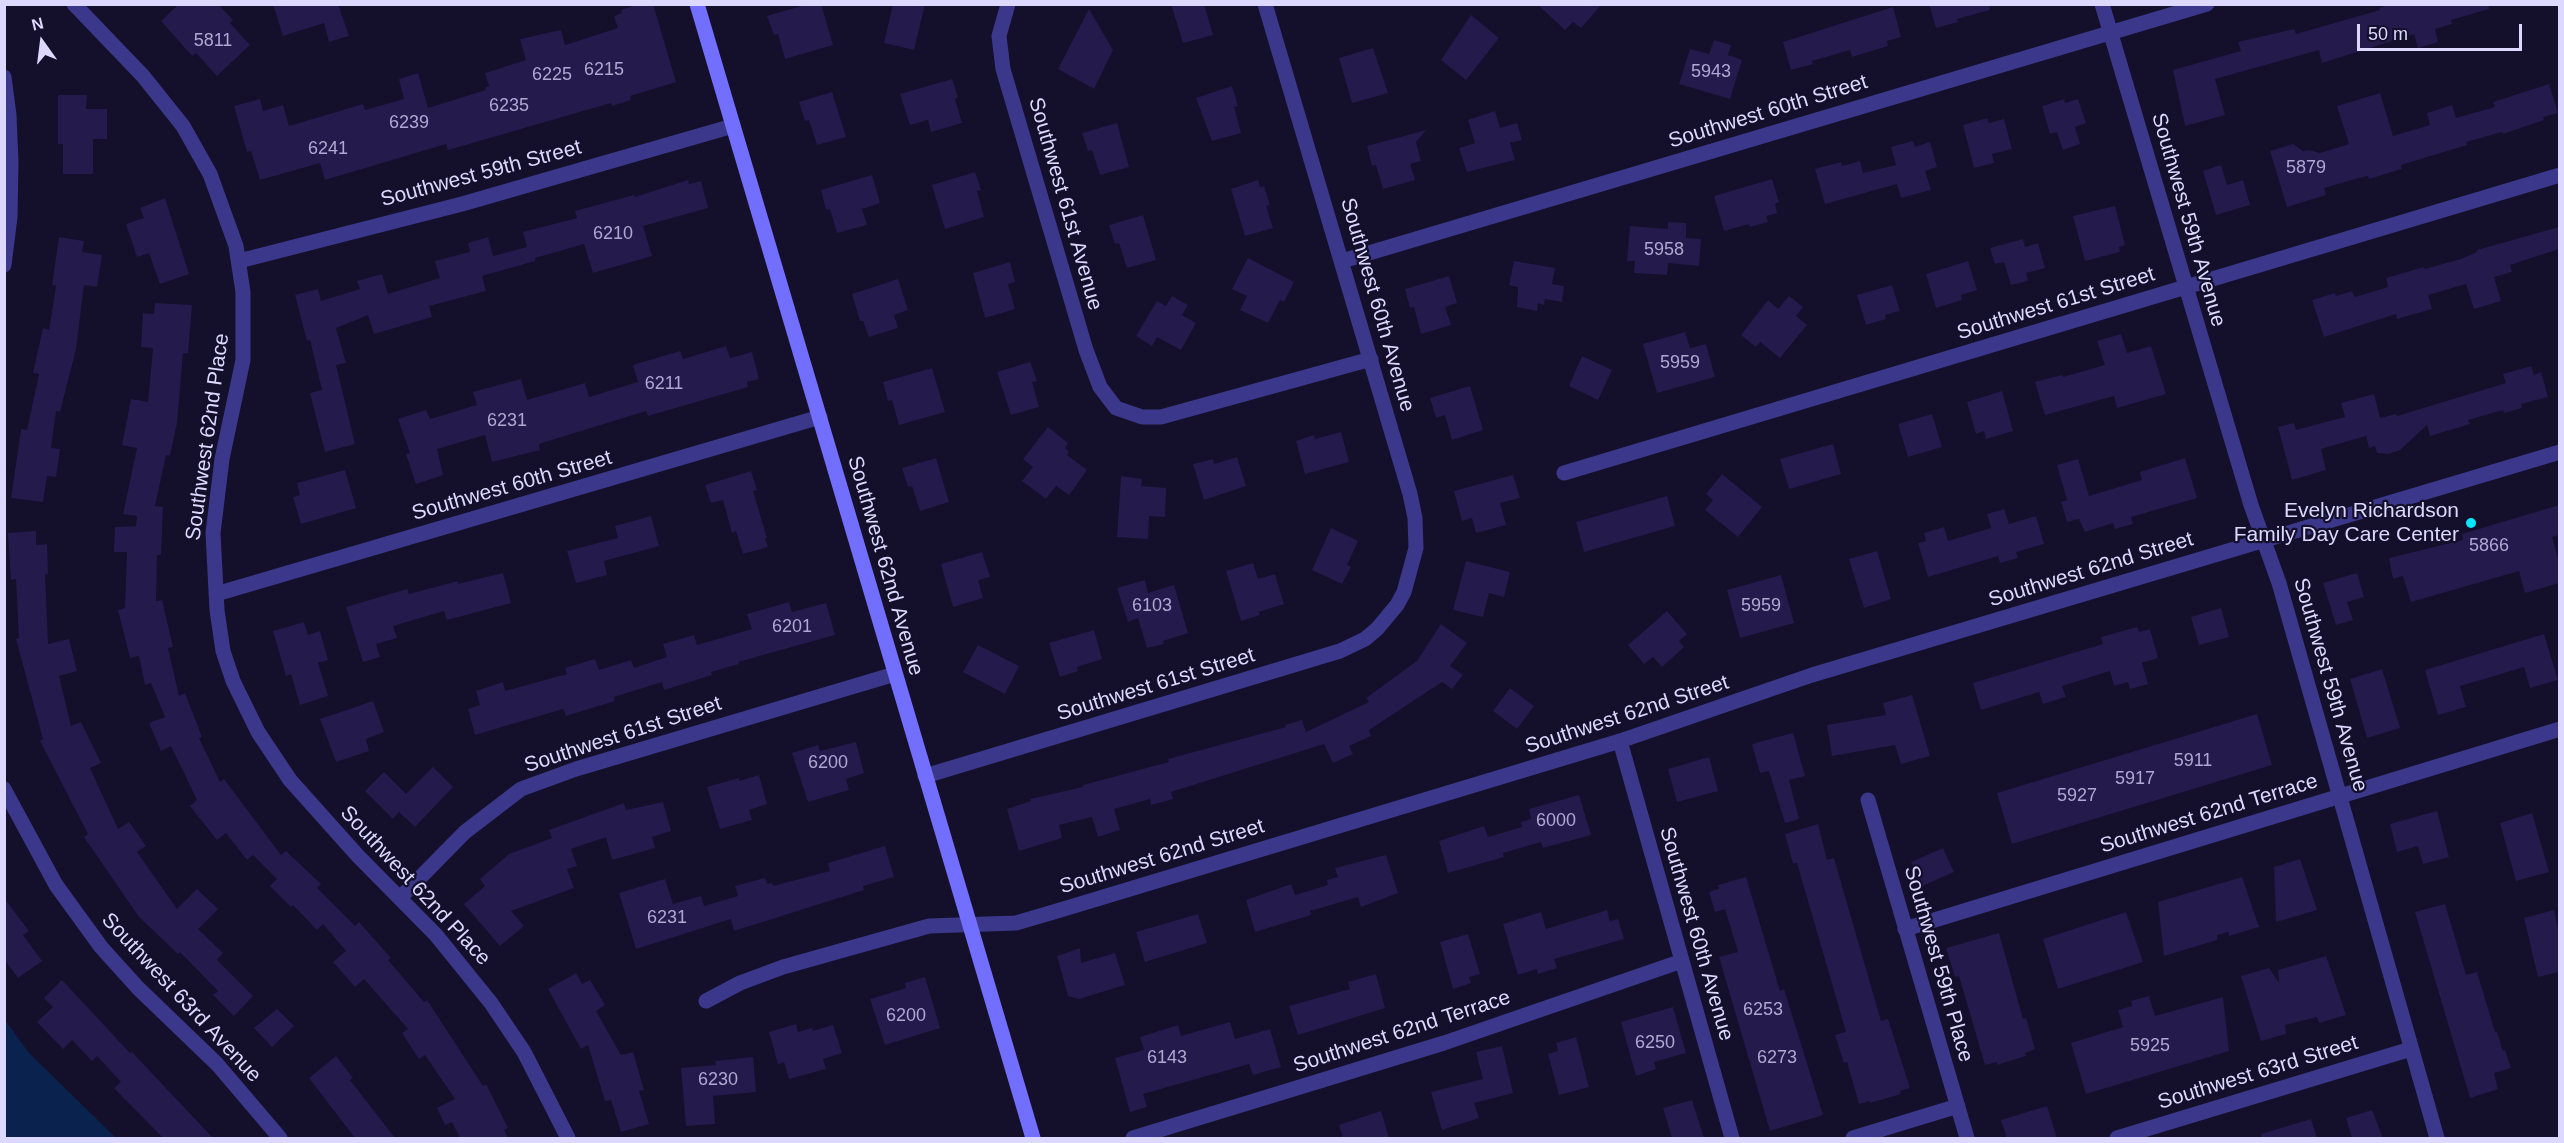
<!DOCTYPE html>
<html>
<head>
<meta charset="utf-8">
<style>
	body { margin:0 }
	#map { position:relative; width:2564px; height:1143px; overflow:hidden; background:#140f2a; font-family:Arial,sans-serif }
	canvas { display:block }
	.frame { position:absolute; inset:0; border:6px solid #dcd8ff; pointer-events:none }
	.north { position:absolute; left:12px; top:12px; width:60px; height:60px; -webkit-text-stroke:4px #140f2a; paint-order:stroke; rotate:346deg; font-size:16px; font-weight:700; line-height:24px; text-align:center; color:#dcd8ff }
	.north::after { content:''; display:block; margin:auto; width:21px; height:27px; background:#dcd8ff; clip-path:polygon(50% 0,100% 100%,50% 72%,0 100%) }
	.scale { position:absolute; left:2357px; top:24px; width:165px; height:27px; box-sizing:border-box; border:3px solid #dcd8ff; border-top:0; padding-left:8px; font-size:18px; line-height:21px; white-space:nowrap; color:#dcd8ff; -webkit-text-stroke:4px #140f2a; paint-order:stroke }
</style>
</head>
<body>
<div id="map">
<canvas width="2564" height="1143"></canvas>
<div class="frame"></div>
<div class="north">N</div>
<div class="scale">50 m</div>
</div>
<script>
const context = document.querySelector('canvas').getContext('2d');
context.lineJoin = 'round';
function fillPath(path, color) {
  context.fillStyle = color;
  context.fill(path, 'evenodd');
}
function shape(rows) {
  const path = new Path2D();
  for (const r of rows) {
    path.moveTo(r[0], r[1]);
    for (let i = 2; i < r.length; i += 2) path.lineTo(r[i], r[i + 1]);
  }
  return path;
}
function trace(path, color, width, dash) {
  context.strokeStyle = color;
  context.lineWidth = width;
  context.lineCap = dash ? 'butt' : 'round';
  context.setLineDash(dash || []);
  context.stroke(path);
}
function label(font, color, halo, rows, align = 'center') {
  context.font = font + ' Arial,sans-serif';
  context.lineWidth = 4.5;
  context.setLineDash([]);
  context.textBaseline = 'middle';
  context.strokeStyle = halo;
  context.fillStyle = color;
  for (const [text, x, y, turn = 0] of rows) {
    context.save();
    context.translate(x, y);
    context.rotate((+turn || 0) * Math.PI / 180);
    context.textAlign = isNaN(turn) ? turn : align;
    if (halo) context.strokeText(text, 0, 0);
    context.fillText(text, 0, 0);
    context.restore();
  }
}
const water = shape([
	[5,1020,29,1053,116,1138,5,1138]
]);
const building = shape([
	[179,4,218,4,233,20,230,23,250,45,217,76,196,53,192,56,161,21],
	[273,4,338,4,349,36,329,42,324,23,283,36],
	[639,4,653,4,676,82,630,96,631,100,612,106,611,103,448,150,446,144,325,180,320,163,260,180,251,151,247,152,234,106,260,99,263,111,283,105,289,126,363,104,365,110,404,99,399,79,418,73,428,108,486,90,485,88,489,86,485,73,526,60,520,39,561,30,565,45,618,28,614,16,622,13,621,10],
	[808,4,821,4,833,45,785,59,778,34,774,35,767,16],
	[893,4,925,4,914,50,884,43],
	[1171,4,1204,4,1213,35,1183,43],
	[1537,4,1602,4,1581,28,1573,22,1565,30],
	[1929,4,1989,4,1990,10,1957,19,1958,22,1936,28],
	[2383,4,2488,4,2489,9,2451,20,2452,24,2435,29,2438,42,2418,48,2414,34,2322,63,2319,50,2215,79,2225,115,2185,126,2173,70,2241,51,2238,42,2294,29,2296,34,2380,10,2379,8,2384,7],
	[1893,7,1901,37,1887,41,1888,46,1852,57,1850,50,1812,61,1813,64,1791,70,1783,42],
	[1089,9,1113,50,1094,89,1058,69],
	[1471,15,1499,38,1466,80,1441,60],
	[1714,40,1731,45,1728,55,1742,60,1730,99,1679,84,1690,49,1709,54],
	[1373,48,1388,93,1352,103,1339,58],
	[952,79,958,97,955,99,962,123,931,132,928,120,910,125,900,94],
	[2549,84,2558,113,2543,117,2544,120,2503,134,2502,132,2466,142,2467,145,2401,165,2402,169,2369,179,2368,176,2359,178,2324,188,2326,195,2287,207,2270,151,2293,144,2303,151,2309,150,2320,153,2349,144,2337,106,2380,93,2393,136,2430,125,2427,113,2452,105,2456,118,2495,107,2493,102],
	[1232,86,1238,106,1234,107,1241,133,1212,141,1196,98],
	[832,92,846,137,817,145,809,120,805,121,799,102],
	[58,95,87,95,86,109,107,109,107,139,93,139,93,174,63,174,63,144,58,144],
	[2064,99,2065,103,2078,99,2086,123,2075,127,2080,144,2063,150,2057,132,2050,134,2042,106],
	[1495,111,1500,128,1517,123,1522,140,1510,143,1515,160,1467,172,1459,148,1475,143,1468,120],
	[1987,118,1989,123,2004,119,2012,149,1992,154,1994,163,1974,168,1963,125],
	[1117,123,1129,167,1100,175,1092,150,1088,151,1082,133],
	[1426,130,1416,142,1421,161,1410,164,1415,180,1383,189,1376,165,1372,166,1367,146],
	[1913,141,1915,147,1930,142,1937,167,1925,171,1931,190,1901,198,1897,184,1825,204,1815,169,1841,162,1842,166,1860,161,1863,173,1896,165,1891,147],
	[2221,165,2227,185,2243,180,2250,205,2216,215,2203,171],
	[975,172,981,190,977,191,984,217,945,229,932,185],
	[872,175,880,203,862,209,867,225,837,233,830,209,826,210,821,190],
	[1772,179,1779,202,1775,204,1777,213,1766,216,1768,222,1750,227,1749,224,1724,231,1714,196],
	[688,180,689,184,701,181,708,208,643,226,652,256,593,273,584,244,535,258,535,261,482,276,486,291,429,306,432,317,374,334,368,315,336,328,346,363,336,365,355,444,325,452,310,393,322,390,310,340,307,341,295,295,318,289,321,301,360,289,357,281,382,274,388,294,440,278,435,261,470,252,468,243,488,237,493,256,527,247,523,232,577,218,575,211,634,195,635,197],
	[1258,180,1260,187,1264,186,1270,205,1266,206,1273,228,1245,236,1231,189],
	[165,198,189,274,160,284,149,253,137,257,126,224,144,218,140,208],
	[2115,206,2125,245,2119,247,2120,252,2085,261,2073,216],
	[1143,215,1156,260,1127,268,1119,243,1115,244,1109,225],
	[1668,222,1686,223,1686,238,1701,239,1699,266,1668,263,1667,275,1634,273,1635,261,1627,261,1630,226,1668,229],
	[2559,227,2559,249,2510,265,2512,272,2494,277,2501,301,2474,309,2466,284,2428,295,2432,309,2397,319,2396,314,2324,337,2312,300,2335,293,2336,296,2352,291,2355,297,2388,287,2386,278,2424,267,2425,269,2461,259,2477,252,2477,250],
	[59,237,84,241,82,252,102,255,97,287,84,285,76,349,60,412,56,411,51,448,60,449,56,477,47,476,43,502,11,498,21,429,27,430,39,374,33,373,43,328,49,330,56,286,52,285],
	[2023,239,2025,247,2038,243,2045,268,2026,273,2028,281,2011,285,2004,262,1995,264,1990,248],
	[1248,258,1294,282,1284,302,1280,300,1268,323,1240,310,1247,296,1232,289],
	[1514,261,1555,268,1552,284,1564,286,1562,302,1545,299,1544,305,1538,303,1537,311,1517,307,1518,287,1509,285],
	[1968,261,1977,290,1961,295,1962,300,1936,308,1926,274],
	[1010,262,1015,282,1008,284,1015,309,985,318,973,273],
	[1449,276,1457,303,1445,307,1451,325,1421,334,1414,307,1410,308,1405,289],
	[898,279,908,310,894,315,898,328,869,337,863,321,860,321,852,294],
	[1892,285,1900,311,1885,315,1886,319,1866,325,1857,295],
	[1172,296,1188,305,1182,315,1196,323,1181,350,1157,337,1152,346,1136,336,1157,301,1166,306],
	[1789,296,1803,307,1796,316,1807,325,1780,358,1760,342,1756,347,1741,335,1768,300,1778,309],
	[155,303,192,305,188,353,183,353,177,423,170,456,166,455,155,506,163,507,161,555,157,555,156,601,162,600,173,647,168,648,179,696,185,693,202,737,199,738,220,782,224,779,281,855,286,851,321,884,317,888,355,926,359,922,391,958,388,960,424,1002,427,1000,483,1086,486,1084,508,1128,504,1130,508,1138,460,1138,452,1122,445,1125,437,1108,455,1099,425,1055,419,1059,402,1033,408,1029,364,979,355,987,333,962,346,951,323,924,317,930,293,905,291,907,270,886,277,879,253,855,247,860,226,833,217,840,190,806,197,800,171,746,161,751,149,723,165,717,151,683,145,685,139,656,130,658,118,610,125,608,127,552,114,552,115,527,136,526,137,516,123,514,137,448,122,445,131,399,148,402,153,348,141,347,143,313,154,314],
	[1685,332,1690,348,1706,344,1715,377,1657,393,1643,344],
	[2121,334,2127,353,2151,346,2166,394,2117,408,2114,396,2045,415,2035,382,2062,375,2063,377,2105,365,2097,341],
	[726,346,730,358,752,352,759,379,747,382,748,387,648,416,646,411,539,444,540,450,492,462,485,435,437,449,443,475,416,484,406,454,410,453,398,419,426,410,430,419,477,405,473,392,521,379,527,400,585,383,589,397,638,382,633,365,680,351,683,359],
	[1582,356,1612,370,1598,400,1569,386],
	[1030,362,1037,381,1032,382,1039,407,1011,415,997,372],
	[2531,366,2534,375,2541,372,2548,397,2521,404,2522,408,2504,413,2503,410,2468,420,2470,424,2430,436,2427,425,2400,450,2389,454,2377,453,2375,446,2369,448,2366,436,2321,449,2326,470,2292,480,2278,427,2294,423,2296,430,2345,417,2341,403,2374,394,2380,418,2396,414,2397,416,2506,383,2503,374],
	[932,368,945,412,899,425,892,400,888,401,883,382],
	[1470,386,1483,430,1452,440,1445,415,1436,418,1430,398],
	[2002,391,2013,431,1986,439,1984,431,1976,434,1967,402],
	[1932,414,1942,447,1908,457,1898,424],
	[1048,427,1068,443,1065,448,1069,452,1067,455,1087,470,1069,495,1056,486,1046,499,1022,481,1033,467,1023,459],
	[1341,432,1349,462,1305,474,1296,441,1314,435,1315,439],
	[1833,444,1841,474,1789,489,1780,459],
	[1237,457,1246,486,1204,500,1193,464,1213,459,1214,464],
	[936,458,949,502,920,511,912,486,908,487,902,468],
	[2185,458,2197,498,2131,517,2133,524,2115,529,2113,523,2085,532,2079,519,2067,522,2061,502,2067,500,2057,465,2078,459,2089,496,2142,480,2140,472],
	[345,470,356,508,301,524,293,497,300,495,297,483],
	[751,471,757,490,753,491,767,538,765,538,768,547,743,554,736,531,732,533,723,500,711,503,705,485],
	[1722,474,1762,507,1738,537,1705,510,1713,500,1706,494],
	[1513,475,1520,498,1500,503,1506,525,1476,533,1472,518,1462,521,1454,491],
	[1121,476,1142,479,1141,486,1166,488,1165,517,1149,516,1148,539,1117,537],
	[1667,496,1675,526,1584,552,1576,522],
	[2559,505,2559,535,2552,537,2559,562,2559,583,2525,593,2519,571,2411,602,2403,576,2393,579,2389,558,2463,540,2462,534],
	[2004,509,2009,524,2036,516,2044,544,2016,552,2018,558,2000,563,1998,556,1928,577,1918,543,1926,541,1924,533,1944,527,1948,541,1991,528,1987,514],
	[651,516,659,546,604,561,607,575,576,583,567,551,618,538,615,526],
	[1331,528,1358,541,1347,565,1351,567,1342,584,1312,570],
	[36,531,36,545,47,544,48,574,45,574,48,644,69,639,77,671,59,676,71,726,81,722,101,763,90,768,118,829,129,822,146,846,137,852,177,909,197,889,218,909,198,929,223,953,217,960,253,996,234,1016,213,995,218,991,180,952,178,954,139,917,84,837,88,834,40,741,43,739,16,639,19,638,16,579,11,580,8,533],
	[1877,551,1891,599,1864,608,1849,559],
	[982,552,990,577,978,580,983,598,953,607,941,564],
	[1466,561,1510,572,1504,597,1489,593,1483,617,1453,610],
	[1253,563,1258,579,1275,574,1284,604,1259,612,1260,615,1241,621,1226,571],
	[503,573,511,603,447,620,444,611,393,626,397,638,376,644,380,657,363,662,346,607,407,589,409,594,458,581,458,584],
	[2357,573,2364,597,2347,602,2353,620,2336,625,2323,583],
	[1781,575,1794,623,1740,638,1727,590],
	[1145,580,1148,593,1174,585,1188,633,1163,641,1164,644,1147,648,1138,618,1128,622,1117,588],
	[789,602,792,612,826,603,835,635,738,662,739,664,711,672,712,675,664,690,662,682,614,697,615,701,566,716,563,709,475,735,468,709,480,705,476,691,503,682,505,691,567,674,565,668,595,659,599,670,631,660,634,668,667,657,663,644,694,635,697,645,752,629,747,614],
	[2221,608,2229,637,2199,645,2191,617],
	[1667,611,1687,634,1679,641,1684,647,1662,667,1653,657,1644,664,1628,645],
	[304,622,308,635,320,631,328,660,318,663,328,696,300,705,291,674,286,676,273,631],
	[1441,624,1467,643,1450,666,1463,675,1452,689,1442,682,1369,730,1371,736,1349,746,1353,754,1333,763,1324,744,1171,792,1173,799,1151,805,1150,799,1114,809,1120,830,1098,837,1092,817,1059,825,1062,838,1019,851,1007,809,1031,801,1030,799,1083,787,1083,785,1169,762,1168,759,1286,727,1285,725,1302,720,1306,732,1369,702,1366,698,1417,661],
	[2137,627,2139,632,2150,629,2158,658,2142,663,2148,684,2130,689,2128,682,2114,686,2110,671,2062,686,2066,697,2043,704,2039,692,1981,710,1973,683,2103,644,2101,637],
	[1094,630,1102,659,1077,667,1078,671,1060,677,1049,643],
	[2544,634,2558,680,2530,688,2524,667,2484,679,2460,686,2466,707,2438,715,2425,670],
	[978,645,1019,666,1005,694,963,672],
	[2382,669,2400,728,2367,738,2350,679],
	[1510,688,1534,706,1517,729,1493,711],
	[1912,695,1930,756,1901,764,1895,745,1832,756,1827,725,1886,715,1883,703],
	[373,701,384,732,366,739,369,751,336,762,320,719],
	[2257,714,2272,765,2012,844,1997,793],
	[1793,733,1805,776,1789,780,1799,819,1785,823,1769,771,1760,773,1752,744],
	[856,742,864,773,846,779,849,790,808,802,792,753,818,745,820,751],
	[1709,757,1718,791,1677,802,1668,769],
	[433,767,453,787,415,827,399,812,393,819,365,791,384,772,406,794],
	[759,775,767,804,749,810,752,820,720,829,707,787,739,778,739,781],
	[1579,795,1591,835,1543,848,1541,842,1503,853,1504,857,1448,873,1439,841,1484,826,1488,837,1522,827,1521,822,1531,819,1529,809],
	[663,802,671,831,652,837,655,848,612,860,606,837,571,849,577,866,567,869,574,888,511,911,524,926,500,946,464,904,485,886,480,879,509,854,552,838,549,830,624,803,626,810],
	[2437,811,2449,857,2423,864,2418,846,2397,852,2390,824],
	[2532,813,2549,872,2516,881,2500,823],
	[1818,824,1827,860,1834,858,1881,1021,1888,1019,1910,1088,1900,1091,1901,1094,1870,1103,1870,1101,1859,1104,1847,1062,1844,1063,1835,1035,1846,1032,1797,863,1793,864,1785,834],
	[885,846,894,877,863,886,864,890,734,931,731,919,636,949,619,893,665,879,673,904,701,896,704,906,738,896,735,886,765,878,767,884,772,883,773,886,830,871,828,863],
	[1943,848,1954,872,1922,886,1911,862],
	[1386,855,1398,893,1361,907,1358,897,1310,911,1311,915,1255,932,1246,900,1291,884,1295,895,1328,885,1327,880,1338,877,1335,868],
	[2300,859,2317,910,2276,922,2274,867],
	[1746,877,1780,991,1784,989,1823,1115,1770,1131,1719,957,1738,952,1725,909,1715,912,1709,892,1719,889,1718,885],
	[2242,877,2259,927,2229,936,2228,932,2217,935,2217,940,2164,956,2158,902],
	[4,898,29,931,23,935,42,961,18,978,4,959],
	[2445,904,2466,975,2477,972,2495,1032,2497,1032,2503,1051,2505,1050,2511,1068,2494,1073,2498,1089,2470,1098,2415,912],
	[1607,910,1610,921,1618,919,1624,939,1554,959,1557,968,1538,974,1537,969,1518,975,1503,924,1541,912,1546,929],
	[2554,910,2559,933,2559,972,2538,977,2524,918],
	[2126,912,2143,962,2058,989,2043,939],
	[1198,914,1207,943,1145,962,1136,932],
	[1999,933,2023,1019,2026,1018,2035,1049,2025,1053,2026,1056,1997,1065,1997,1062,1985,1065,1959,976,1955,977,1946,948],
	[1468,934,1480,974,1469,977,1471,983,1453,989,1440,942],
	[1080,948,1081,963,1115,953,1125,985,1079,999,1068,996,1057,956],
	[2326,956,2346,1015,2319,1023,2317,1017,2285,1025,2286,1034,2261,1041,2241,976,2269,968,2279,983,2278,970],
	[576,973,582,984,590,980,605,1005,596,1011,621,1055,633,1052,644,1090,639,1091,649,1124,621,1132,611,1100,605,1101,588,1045,581,1049,548,989],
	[1376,974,1385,1008,1298,1035,1289,1006,1350,989,1348,982],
	[925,977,940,1028,885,1045,870,999,906,988,905,983],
	[62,980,130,1053,132,1052,213,1138,163,1138,114,1088,121,1082,97,1056,92,1061,72,1040,63,1049,37,1022,53,1007,44,998],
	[2149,996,2155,1016,2223,997,2229,1051,2086,1094,2071,1043,2123,1027,2118,1010,2132,1006,2131,1001],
	[1673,1007,1686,1053,1654,1062,1656,1069,1636,1076,1621,1022],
	[277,1009,294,1026,272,1047,254,1028],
	[1230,1022,1235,1039,1270,1029,1281,1067,1253,1075,1249,1064,1143,1094,1147,1107,1130,1112,1115,1058,1144,1050,1140,1037,1178,1025,1181,1036],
	[796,1024,798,1032,812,1028,813,1031,833,1025,842,1053,823,1059,826,1069,789,1079,784,1062,778,1064,769,1032],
	[1576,1037,1589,1087,1559,1095,1548,1054,1558,1051,1556,1043],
	[1502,1046,1513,1093,1474,1103,1479,1118,1442,1130,1431,1092,1483,1079,1476,1052],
	[336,1056,353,1078,350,1080,395,1138,355,1138,309,1078],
	[753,1057,756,1092,713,1096,715,1124,686,1126,681,1068,716,1065,715,1061],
	[1692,1100,1704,1138,1672,1138,1663,1108],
	[2047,1106,2057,1138,2007,1138,2001,1120],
	[2372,1110,2383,1138,2352,1138,2346,1118],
	[1381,1111,1389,1138,1343,1138,1339,1125],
	[2311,1119,2317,1138,2262,1138,2261,1134]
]);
const street = shape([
	[74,4,143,76,183,126,210,174,236,246,243,292,243,360,222,459,213,533,217,610,223,651,233,681,258,732,290,780,358,856,436,935,491,1003,524,1052,568,1138],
	[1008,4,999,36,1003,69,1086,350,1100,387,1116,408,1142,417,1161,417,1371,359],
	[2102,4,2251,505,2279,583,2437,1138],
	[4,77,9,115,11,162,10,217,4,265],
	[239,261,462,204,733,126],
	[1342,261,2207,4],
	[1564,473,2560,175],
	[216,594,820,417],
	[1620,741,1732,1138],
	[925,776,1340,651,1365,639,1377,629,1397,605,1404,592,1416,548,1415,518,1410,494,1265,4],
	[4,789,56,885,101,947,138,988,217,1064,280,1138],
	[1868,800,1967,1138],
	[400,898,465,832,521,789,576,769,895,674],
	[1905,929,2560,729],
	[706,1001,740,983,783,967,929,926,1016,923,1067,908,1620,741,1812,675,2560,452],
	[1133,1138,1444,1043,1682,961],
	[1853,1138,1958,1106],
	[2117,1138,2411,1049]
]);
const secondary = shape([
	[697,4,1033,1138]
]);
const markers = [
	[2471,523,6,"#04e7ff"]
];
const numberNames = [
	["5811",213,41],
	["6215",604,70],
	["5943",1711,72],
	["6225",552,75],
	["6235",509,106],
	["6239",409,123],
	["6241",328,149],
	["5879",2306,168],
	["6210",613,234],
	["5958",1664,250],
	["5959",1680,363],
	["6211",664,384],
	["6231",507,421],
	["5866",2489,546],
	["6103",1152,606],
	["5959",1761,606],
	["6201",792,627],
	["5911",2193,761],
	["6200",828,763],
	["5917",2135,779],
	["5927",2077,796],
	["6000",1556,821],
	["6231",667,918],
	["6253",1763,1010],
	["6200",906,1016],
	["6250",1655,1043],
	["5925",2150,1046],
	["6143",1167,1058],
	["6273",1777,1058],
	["6230",718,1080]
];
const streetNames = [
	["Southwest 60th Street",1768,112,-17],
	["Southwest 59th Street",481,174,-15],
	["Southwest 61st Avenue",1065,204,74],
	["Southwest 59th Avenue",2188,220,74],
	["Southwest 61st Street",2056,304,-17],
	["Southwest 60th Avenue",1377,305,74],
	["Southwest 62nd Place",208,437,-82],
	["Southwest 60th Street",512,486,-16],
	["Southwest 62nd Avenue",885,566,74],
	["Southwest 62nd Street",2091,570,-17],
	["Southwest 61st Street",1156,685,-17],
	["Southwest 59th Avenue",2330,685,74],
	["Southwest 62nd Street",1627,715,-18],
	["Southwest 61st Street",623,735,-18],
	["Southwest 62nd Terrace",2209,814,-17],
	["Southwest 62nd Street",1162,857,-17],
	["Southwest 62nd Place",415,886,47],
	["Southwest 60th Avenue",1696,934,74],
	["Southwest 59th Place",1938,964,74],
	["Southwest 63rd Avenue",181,998,47],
	["Southwest 62nd Terrace",1402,1032,-18],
	["Southwest 63rd Street",2258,1073,-17]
];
const poiNames = [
	["Evelyn Richardson",2459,511],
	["Family Day Care Center",2459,535]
];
fillPath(water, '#0a234e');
fillPath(building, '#241a4c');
trace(street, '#3b388b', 15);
trace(secondary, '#726fff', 15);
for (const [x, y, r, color] of markers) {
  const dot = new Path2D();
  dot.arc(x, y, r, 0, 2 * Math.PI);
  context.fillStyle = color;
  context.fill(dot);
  trace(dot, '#140f2a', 2);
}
label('18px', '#aea8d2', null, numberNames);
label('21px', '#dcd8ff', '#140f2a', streetNames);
label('21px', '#dcd8ff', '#140f2a', poiNames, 'right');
</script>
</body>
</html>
